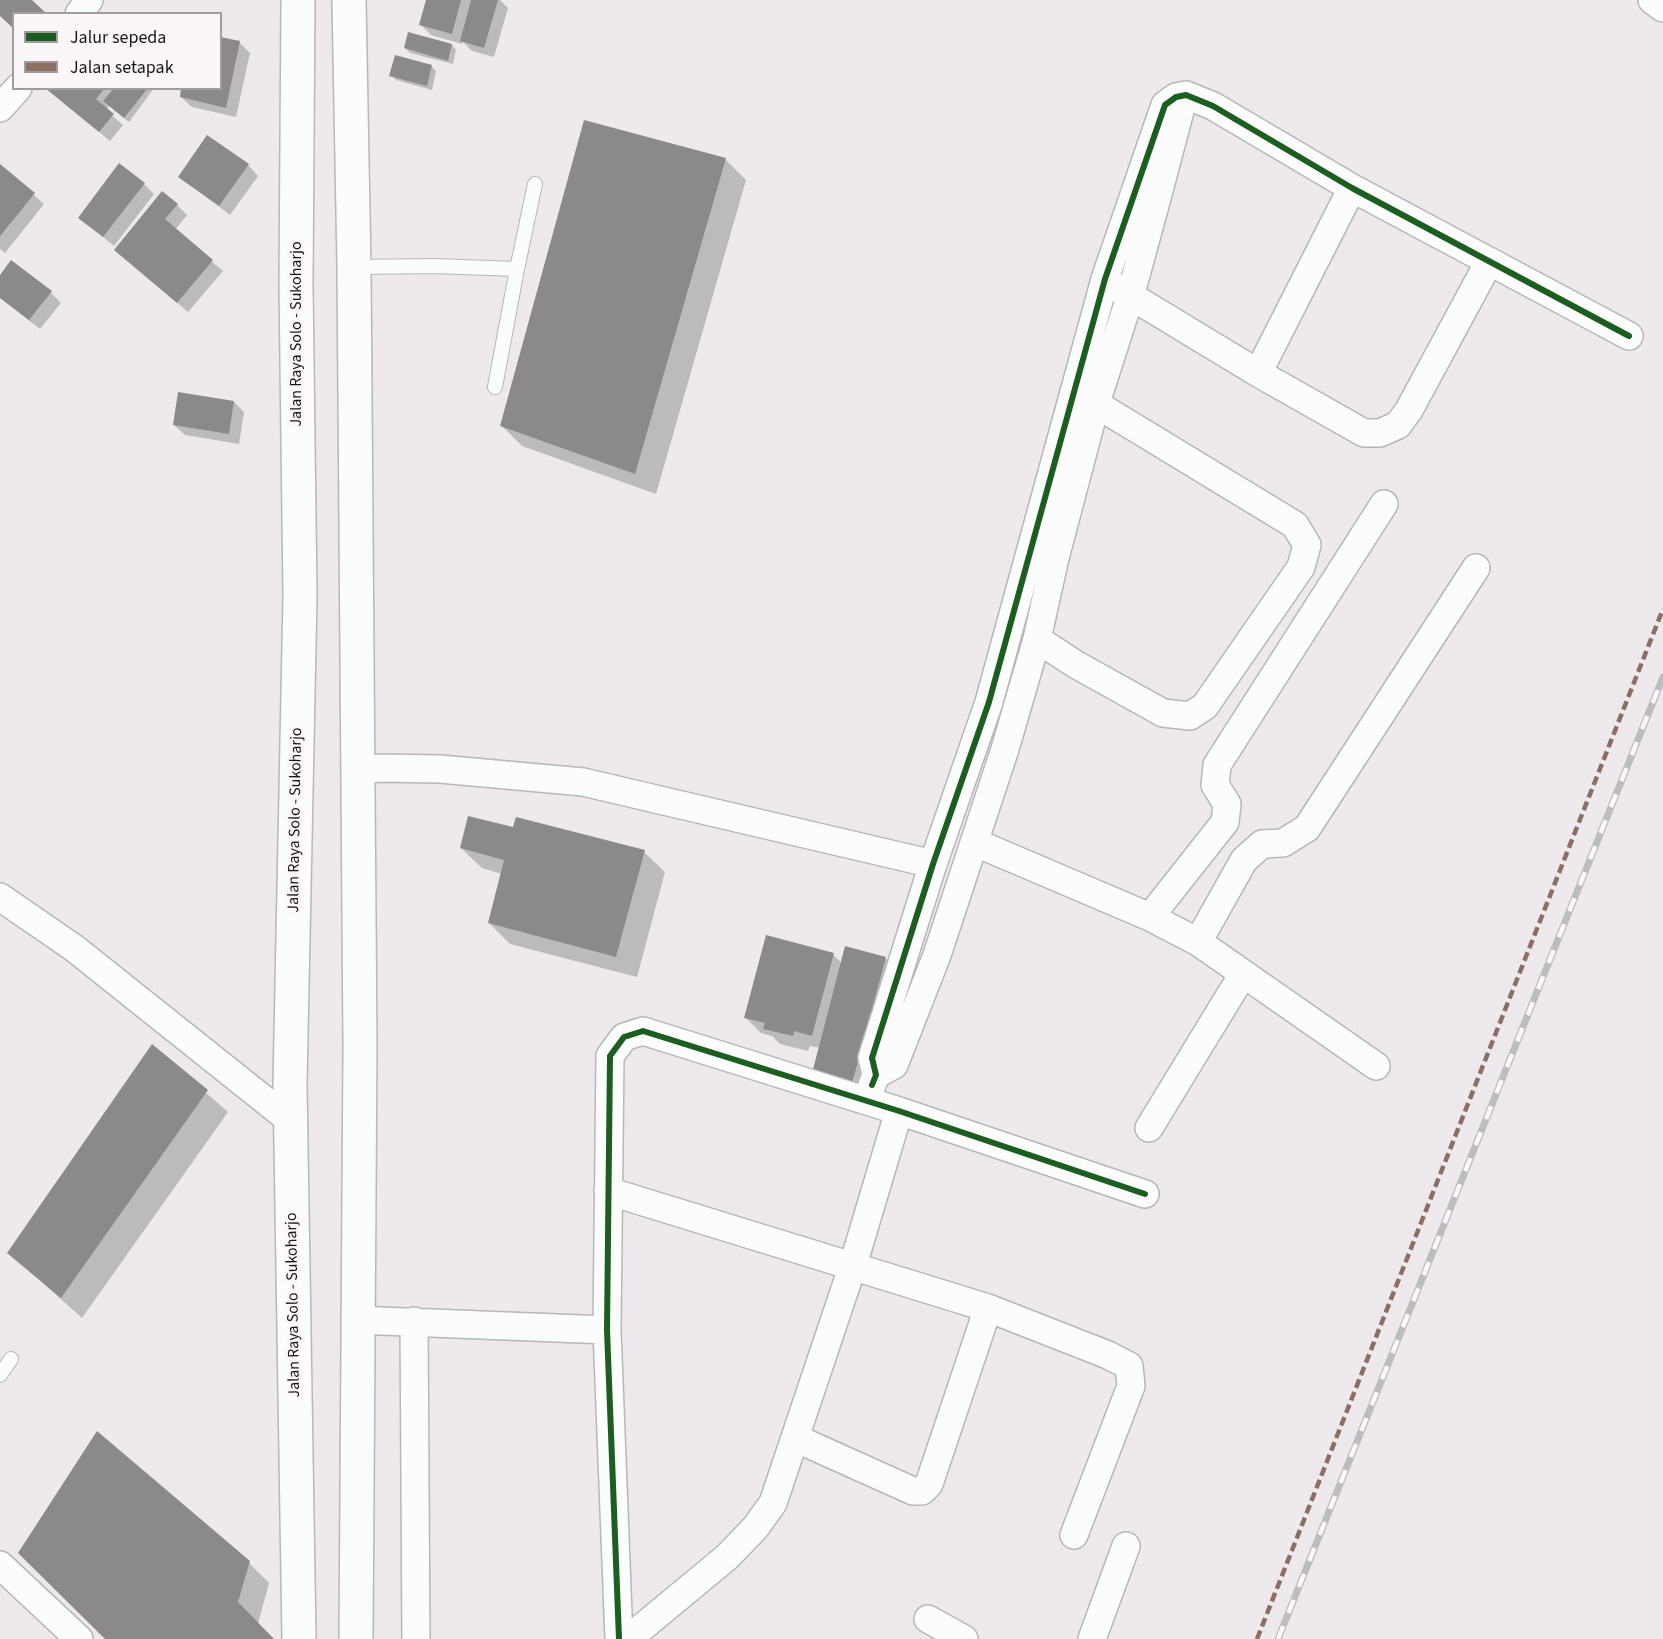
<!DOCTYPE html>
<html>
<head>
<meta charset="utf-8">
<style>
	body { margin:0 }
	#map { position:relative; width:1663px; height:1639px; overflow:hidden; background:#ede9ec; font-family:"Source Sans 3",sans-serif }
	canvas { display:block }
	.legend { position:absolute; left:12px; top:12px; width:210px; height:78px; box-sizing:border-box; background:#fcf5fa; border:2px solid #a19ca0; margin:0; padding:8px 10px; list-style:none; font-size:18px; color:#191719 }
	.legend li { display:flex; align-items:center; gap:12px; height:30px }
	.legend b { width:30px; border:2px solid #a19ca0 }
</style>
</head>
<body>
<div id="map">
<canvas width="1663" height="1639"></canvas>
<ul class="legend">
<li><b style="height:8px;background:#1b5e20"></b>Jalur sepeda</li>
<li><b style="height:8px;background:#8d6e63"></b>Jalan setapak</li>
</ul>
</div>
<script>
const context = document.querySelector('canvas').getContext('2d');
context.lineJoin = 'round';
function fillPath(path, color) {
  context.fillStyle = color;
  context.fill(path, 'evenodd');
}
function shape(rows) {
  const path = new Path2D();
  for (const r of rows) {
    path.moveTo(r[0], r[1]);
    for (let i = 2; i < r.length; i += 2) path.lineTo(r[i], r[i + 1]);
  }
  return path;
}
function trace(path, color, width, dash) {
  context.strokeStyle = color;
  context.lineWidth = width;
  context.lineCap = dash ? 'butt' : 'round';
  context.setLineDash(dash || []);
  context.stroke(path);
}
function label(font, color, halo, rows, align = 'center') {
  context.font = font + ' "Source Sans 3",sans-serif';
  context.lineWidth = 6;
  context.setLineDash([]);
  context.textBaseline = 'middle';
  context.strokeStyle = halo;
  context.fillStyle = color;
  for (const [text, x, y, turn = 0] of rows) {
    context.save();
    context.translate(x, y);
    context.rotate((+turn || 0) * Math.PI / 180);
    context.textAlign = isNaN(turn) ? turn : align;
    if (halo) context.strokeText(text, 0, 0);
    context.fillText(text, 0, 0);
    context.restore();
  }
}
const shadow = shape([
	[426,0,500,0,508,8,494,57,472,51,463,42,462,44,431,35,421,25],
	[239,42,250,53,236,117,192,107,181,97,220,88],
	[452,45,456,50,453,64,410,53,405,48],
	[432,67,436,71,432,90,396,80,391,75],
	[154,88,129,122,109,106,106,110,123,125,110,141,47,89],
	[725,159,746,180,656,494,522,446,501,425],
	[248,165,258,176,230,215,180,177],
	[0,166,44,204,5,253,0,249],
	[144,184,154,194,114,246,80,218],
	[177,205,187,215,175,230,223,271,188,312,116,250],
	[0,277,51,293,61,303,40,329,0,298],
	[234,402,244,412,239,444,185,435,174,425],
	[514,829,644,852,665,872,637,977,510,944,489,923,502,874,482,868,461,848],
	[833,955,842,963,885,958,900,974,866,1106,820,1048,810,1046,808,1051,780,1044,772,1036,761,1033,745,1017],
	[153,1046,228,1112,82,1318,9,1253],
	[248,1562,269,1583,258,1624,273,1639,107,1639]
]);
const building = shape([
	[0,0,32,0,47,14,14,14,14,29,0,16],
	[426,0,461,0,452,34,419,25],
	[471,0,498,0,484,48,460,41],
	[408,32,452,44,448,61,404,48],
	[220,37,240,41,226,108,180,97,181,88,220,88],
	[395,55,432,65,427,86,389,76],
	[45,88,105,88,96,99,114,114,99,132],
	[114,88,148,88,124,118,103,101],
	[584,120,726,158,635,474,500,426],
	[207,135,249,164,219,206,178,177],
	[119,163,145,183,103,237,78,218],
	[0,164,35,193,0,236],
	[162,191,178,204,165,219,213,260,177,303,114,250],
	[11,260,52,291,29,320,0,298,0,275],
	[178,392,234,401,229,434,173,425],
	[468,816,513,827,516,817,645,850,616,957,488,923,504,860,460,848],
	[766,935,834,953,812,1036,794,1031,793,1036,763,1029,765,1023,744,1018],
	[845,946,886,957,850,1091,810,1081],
	[152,1044,208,1090,61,1298,7,1253],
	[97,1431,250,1561,238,1602,274,1639,105,1639,18,1553]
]);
const service = shape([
	[354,267,433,266,517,269,535,184],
	[495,387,517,269],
	[0,1375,11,1359]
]);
const minor = shape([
	[1652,0,1663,8],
	[79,14,89,0],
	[0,108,18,88],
	[1116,287,1258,373,1352,188],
	[1258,373,1364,433,1380,433,1398,425,1409,410,1489,262],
	[1037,639,1075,664,1163,713,1190,716,1205,706,1301,567,1307,545,1295,525,1081,395],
	[358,770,381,768,440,769,583,782,933,864],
	[974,842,1150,917,1198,942,1244,860,1262,844,1283,843,1307,828,1476,568],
	[0,897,74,948,291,1121],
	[1150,917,1225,822,1227,804,1215,785,1217,765,1384,504],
	[1198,942,1376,1066],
	[876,1075,894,1065,937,955,1005,749,1037,639,1055,558,1096,403,1130,297,1157,198,1180,111,1176,97],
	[872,1085,876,1075,872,1058,933,864,989,702,1105,279,1165,105,1176,97,1186,95,1213,106,1352,188,1629,336],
	[1149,1128,1243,974],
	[608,1191,988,1308,1108,1355,1129,1366,1131,1386,1074,1535],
	[356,1320,607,1330],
	[414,1321,416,1639],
	[795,1438,913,1491,922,1491,929,1484,988,1308],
	[0,1565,79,1639],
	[928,1619,964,1639],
	[619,1639,607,1330,610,1056,624,1037,643,1031,899,1111,1145,1194],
	[628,1639,727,1557,755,1528,773,1503,853,1265,899,1111],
	[1092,1639,1126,1546]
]);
const primary = shape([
	[298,0,296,284,300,596,290,1084,299,1639],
	[349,0,354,267,360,1046,356,1639]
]);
const rail = shape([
	[1278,1639,1663,677]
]);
const quiet = shape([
	[1257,1639,1663,609]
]);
const cycleway = shape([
	[872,1085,876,1075,872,1058,933,864,989,702,1105,279,1165,105,1176,97,1186,95,1213,106,1352,188,1629,336],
	[619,1639,607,1330,610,1056,624,1037,643,1031,899,1111,1145,1194]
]);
const streetNames = [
	["Jalan Raya Solo - Sukoharjo",297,334,-90],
	["Jalan Raya Solo - Sukoharjo",296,820,-89],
	["Jalan Raya Solo - Sukoharjo",294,1305,-91]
];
fillPath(shadow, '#0003');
fillPath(building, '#8c898b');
trace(service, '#b9b6b9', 16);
trace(minor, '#b9b6b9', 30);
trace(primary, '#b9b6b9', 36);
trace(service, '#fcfcfc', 14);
trace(minor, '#fcfcfc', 27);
trace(primary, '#fcfcfc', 33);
trace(rail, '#bdbdbd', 7);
trace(rail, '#fcf5fa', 4.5, [14]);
trace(quiet, '#8d6e63', 4.5, [9, 4.5]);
trace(cycleway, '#1b5e20', 6);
label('16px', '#191719', '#fcf5fa', streetNames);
</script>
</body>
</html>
